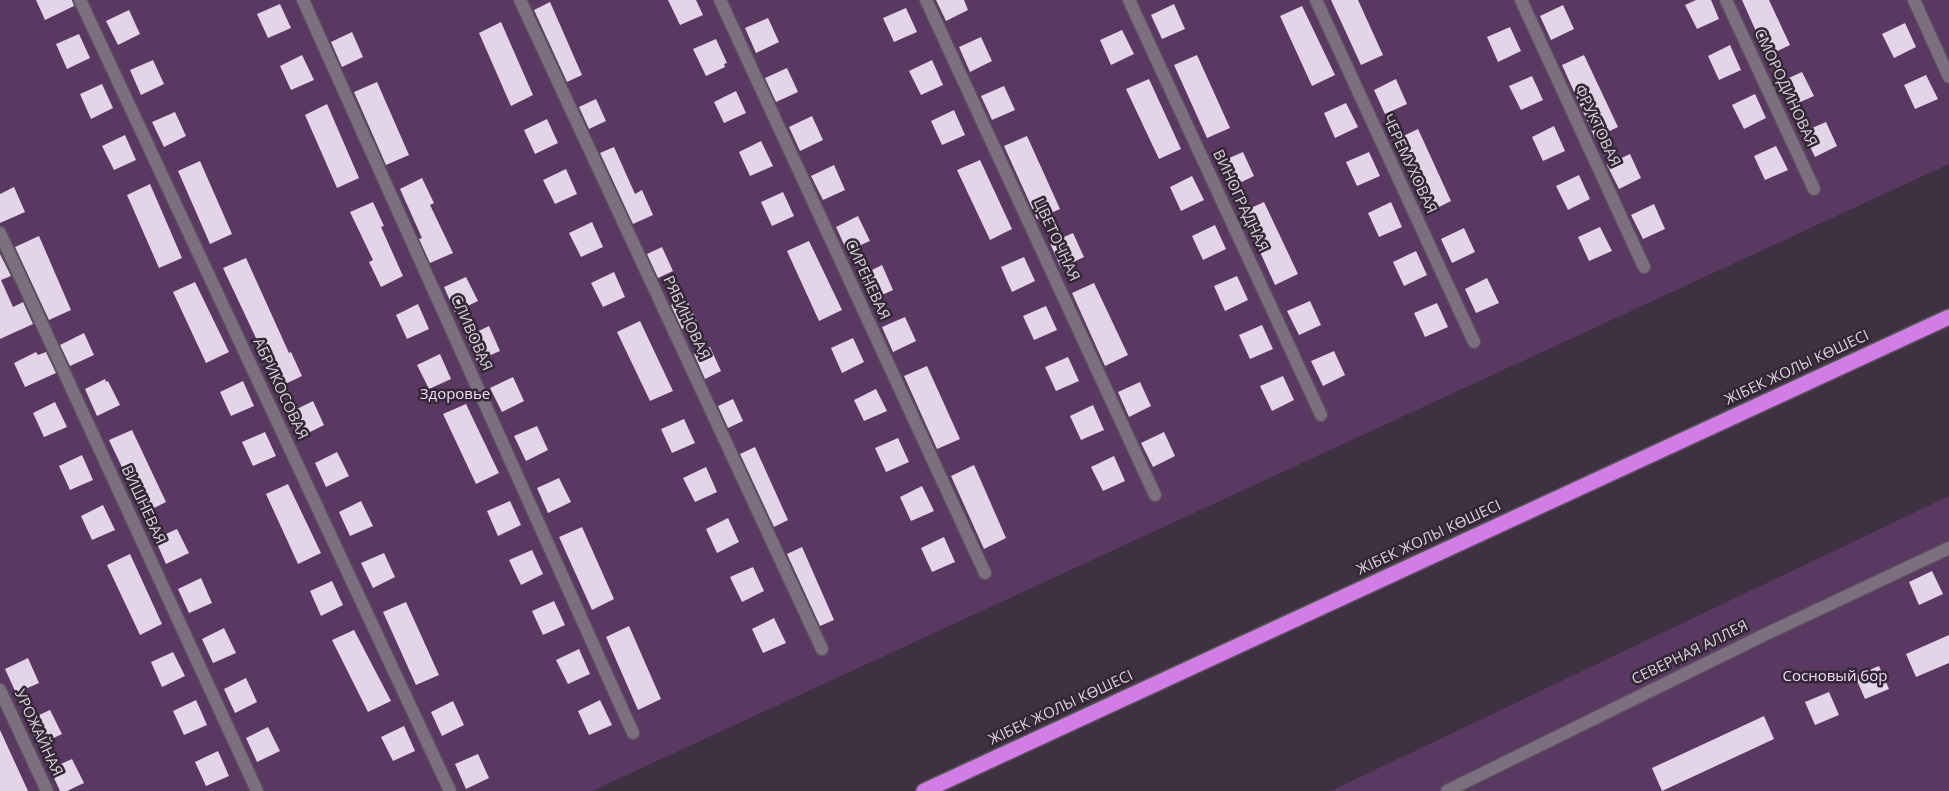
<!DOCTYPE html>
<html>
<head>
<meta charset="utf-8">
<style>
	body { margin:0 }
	canvas { display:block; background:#3e3141 }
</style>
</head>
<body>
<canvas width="1949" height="791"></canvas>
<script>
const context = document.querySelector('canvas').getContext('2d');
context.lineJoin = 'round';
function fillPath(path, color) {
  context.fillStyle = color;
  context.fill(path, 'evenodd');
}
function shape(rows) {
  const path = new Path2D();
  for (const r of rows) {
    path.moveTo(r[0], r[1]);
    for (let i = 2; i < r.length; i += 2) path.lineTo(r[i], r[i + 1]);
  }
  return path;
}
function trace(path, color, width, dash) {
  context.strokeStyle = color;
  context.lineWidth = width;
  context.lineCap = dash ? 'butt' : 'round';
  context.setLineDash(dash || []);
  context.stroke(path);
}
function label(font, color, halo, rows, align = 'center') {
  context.font = font + ' "Open Sans",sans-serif';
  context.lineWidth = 5;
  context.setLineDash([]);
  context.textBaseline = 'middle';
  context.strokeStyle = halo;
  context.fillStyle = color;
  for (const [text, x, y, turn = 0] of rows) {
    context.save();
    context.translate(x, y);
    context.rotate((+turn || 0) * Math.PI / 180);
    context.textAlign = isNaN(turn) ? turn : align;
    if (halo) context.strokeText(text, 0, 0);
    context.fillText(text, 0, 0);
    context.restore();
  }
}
const green = shape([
	[0,0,1949,0,1949,164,592,791,0,791],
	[1949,496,1949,791,1331,791]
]);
const building = shape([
	[36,0,72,0,74,6,45,20],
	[668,0,696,0,703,15,680,25],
	[936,0,964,0,968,10,946,21],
	[1331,0,1358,0,1383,55,1361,65],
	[1696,0,1711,0,1719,19,1697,29,1685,5],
	[1742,0,1769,0,1790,45,1767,56],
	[550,2,582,75,567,82,534,10],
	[280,4,291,28,268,38,257,14],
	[1174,4,1185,29,1162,39,1151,15],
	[1563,5,1574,29,1551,40,1540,16],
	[1302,6,1335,75,1312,86,1280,16],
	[906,8,917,32,894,42,883,18],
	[129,10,140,34,118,45,106,21],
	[768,18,779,42,756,53,745,28],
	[501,22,533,95,511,106,479,33],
	[1905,23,1916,47,1894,58,1882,34],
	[1510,27,1521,51,1498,62,1487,37],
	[1122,30,1134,54,1111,65,1100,40],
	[352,32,363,57,342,67,331,42],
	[79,34,90,58,67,69,56,44],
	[981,37,992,61,970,72,959,47],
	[716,39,727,63,724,64,725,67,706,76,693,49],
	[1730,45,1741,70,1719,80,1708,56],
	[302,55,314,80,291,90,280,66],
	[1197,55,1230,128,1207,138,1174,65],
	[1584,55,1618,127,1595,138,1562,65],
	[153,60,164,84,141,95,130,70],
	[932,60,943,85,921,95,909,71],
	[787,68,798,92,776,102,765,78],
	[1802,72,1814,96,1791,106,1780,82],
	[1926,75,1938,99,1915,109,1904,85],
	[1532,76,1543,100,1521,110,1509,86],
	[1149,79,1181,149,1159,159,1126,89],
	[1396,79,1407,104,1385,114,1374,90],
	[377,82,409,155,386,165,354,92],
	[102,84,113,108,91,119,80,94],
	[1004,86,1015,110,992,120,981,96],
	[736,91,746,113,724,123,714,102],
	[1755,94,1766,118,1744,129,1732,105],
	[596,99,606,121,589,129,579,107],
	[1346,103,1358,127,1335,138,1324,113],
	[327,104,359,178,337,188,305,115],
	[954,110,965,135,942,145,931,121],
	[175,112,186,136,164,147,152,122],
	[812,116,823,140,800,151,789,127],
	[547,119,558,143,535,154,524,130],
	[1826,122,1837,146,1815,157,1803,132],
	[1554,126,1565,151,1543,161,1532,137],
	[1418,129,1451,201,1429,212,1395,140],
	[125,135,136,160,114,170,102,146],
	[1027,136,1060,209,1037,219,1004,146],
	[761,141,773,166,750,176,739,152],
	[1776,146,1788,170,1765,180,1754,156],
	[614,147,635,194,642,190,653,215,633,224,600,153],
	[1243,152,1254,176,1231,187,1220,162],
	[1369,152,1380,176,1357,186,1346,162],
	[1630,154,1641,178,1619,189,1607,165],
	[980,160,1012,229,990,240,957,170],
	[200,161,232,234,210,244,178,171],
	[834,165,845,190,823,200,811,176],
	[566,169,577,194,555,204,543,180],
	[1579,175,1590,199,1568,210,1556,186],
	[1192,176,1204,200,1181,211,1170,187],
	[422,178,434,203,430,205,453,253,430,263,419,239,422,238,400,189],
	[150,184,182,258,159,268,127,195],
	[14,187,25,212,0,223,0,194],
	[783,192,794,216,772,226,761,202],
	[373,202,384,226,381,227,403,276,381,287,369,262,373,260,350,212],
	[1264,202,1298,274,1275,285,1242,212],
	[1391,202,1402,227,1379,237,1368,213],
	[1654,204,1665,229,1643,239,1631,215],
	[858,216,870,241,847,251,836,227],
	[592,222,603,247,581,257,569,233],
	[1215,225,1226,249,1203,260,1192,236],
	[1600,227,1612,251,1589,261,1578,237],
	[1464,228,1475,252,1452,263,1441,239],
	[1073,233,1084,257,1061,268,1050,243],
	[39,236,71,310,49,320,15,247],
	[809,241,842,310,819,321,787,251],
	[662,247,673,271,658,278,647,254],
	[1416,251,1427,275,1404,286,1393,262],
	[0,254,11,276,1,280,13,307,23,302,33,324,0,339],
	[1024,257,1035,281,1012,292,1001,267],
	[246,258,289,353,291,352,302,376,279,387,223,268],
	[882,265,893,290,871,300,860,276],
	[614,272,625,297,603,307,591,283],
	[1237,276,1248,300,1225,311,1214,286],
	[466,277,478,301,455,312,444,287],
	[1487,278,1499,303,1476,313,1465,289],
	[195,282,229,352,206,363,173,292],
	[1094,283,1128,355,1105,366,1072,293],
	[686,298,697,322,682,329,671,305],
	[1310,301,1321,325,1299,335,1287,311],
	[1437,303,1448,327,1425,337,1414,313],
	[418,304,429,329,407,339,396,315],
	[1046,306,1057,330,1034,340,1023,316],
	[905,317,916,341,893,352,882,327],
	[640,321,673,391,650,401,617,332],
	[1262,325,1273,349,1250,359,1239,335],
	[489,326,500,351,477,361,466,337],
	[84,333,94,355,70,366,60,345],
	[853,338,864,362,842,373,831,348],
	[710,347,721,371,705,379,694,354],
	[1334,351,1345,375,1323,386,1311,361],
	[36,352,38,355,46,352,56,373,25,387,14,363],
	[440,354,451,379,429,389,417,365],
	[1068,357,1079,381,1056,391,1045,367],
	[927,366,960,439,937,449,904,376],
	[1283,376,1294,400,1272,411,1260,386],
	[513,377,524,401,502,412,490,388],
	[105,379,106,382,108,381,120,405,97,416,85,389],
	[243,381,254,406,231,416,220,392],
	[1140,382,1151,406,1129,417,1118,392],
	[876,389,887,411,864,421,854,400],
	[733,399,743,421,728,428,718,406],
	[313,401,324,425,302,436,291,412],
	[55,402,67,427,44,437,33,413],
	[466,404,499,473,476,484,443,414],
	[1093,405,1104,430,1081,440,1070,416],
	[684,419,695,443,672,453,661,429],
	[537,426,548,450,526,461,514,436],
	[132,430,166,502,144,513,109,440],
	[265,432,276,456,253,466,242,442],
	[1164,432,1175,456,1153,467,1141,443],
	[898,438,909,462,886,472,875,448],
	[755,447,788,520,774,527,740,454],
	[337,452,349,476,326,487,315,463],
	[82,455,93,480,70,490,59,466],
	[1114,456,1125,481,1103,491,1091,467],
	[974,465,1006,538,984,549,951,476],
	[706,467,717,492,695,502,683,478],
	[559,478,571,502,548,513,537,488],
	[288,484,321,553,298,564,266,494],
	[922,486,934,511,911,521,900,497],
	[361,501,373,526,350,536,339,512],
	[510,501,521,525,498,536,487,511],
	[103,505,115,530,92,540,81,516],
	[728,518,739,542,717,553,706,529],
	[582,527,614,599,592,610,559,537],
	[177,529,189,553,166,564,155,539],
	[944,537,955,562,932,572,921,548],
	[802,547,834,620,820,626,787,554],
	[532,550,543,574,521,585,509,560],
	[384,553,395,577,373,588,361,563],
	[130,554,162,624,140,635,107,565],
	[753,567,764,591,742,602,730,577],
	[1932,571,1943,594,1919,605,1909,582],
	[201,578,212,603,189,613,178,589],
	[332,581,343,605,321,616,310,591],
	[554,601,565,625,543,635,532,611],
	[406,602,439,675,416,685,383,612],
	[774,618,786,643,763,653,752,629],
	[629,626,661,699,638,710,606,637],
	[224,628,236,653,213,663,202,639],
	[354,630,391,701,368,712,332,640],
	[1949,635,1949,663,1916,677,1906,654],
	[579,649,590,674,568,684,556,660],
	[173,652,185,676,162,687,151,662],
	[28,658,39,683,16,693,5,669],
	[1879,666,1889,689,1865,699,1855,676],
	[246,678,257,702,235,713,224,689],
	[1829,692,1839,715,1815,725,1805,702],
	[196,700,207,725,184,735,173,711],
	[600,700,612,725,589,735,578,711],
	[453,701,464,725,442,736,431,712],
	[50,710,62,734,39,745,28,720],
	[1764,716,1774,739,1662,791,1652,768],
	[404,726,415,751,393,761,381,737],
	[268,727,280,751,257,762,246,738],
	[0,730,28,791,0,791],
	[218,751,229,776,206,786,195,762],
	[478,754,489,778,466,789,455,764],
	[72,759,84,783,67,791,60,791,50,769]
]);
const minor = shape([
	[80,0,450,791],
	[303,0,633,733],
	[520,0,822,649],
	[720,0,985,573],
	[926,0,1155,495],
	[1129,0,1321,415],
	[1316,0,1474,342],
	[1521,0,1644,267],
	[1726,0,1814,189],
	[1914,0,1949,77],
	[0,233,257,791],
	[0,690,47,791],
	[1447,791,1764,635,1949,548]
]);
const highway = shape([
	[924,791,1949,317]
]);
const streetNames = [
	["СМОРОДИНОВАЯ",1785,88,65],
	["ФРУКТОВАЯ",1597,126,65],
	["ЧЕРЕМУХОВАЯ",1409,164,65],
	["ВИНОГРАДНАЯ",1240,201,65],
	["ЦВЕТОЧНАЯ",1056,240,65],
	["СИРЕНЕВАЯ",867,280,65],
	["РЯБИНОВАЯ",686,318,65],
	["СЛИВОВАЯ",471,333,66],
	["ЖІБЕК ЖОЛЫ КӨШЕСІ",1797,368,-25],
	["АБРИКОСОВАЯ",280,389,65],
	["ВИШНЕВАЯ",143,505,65],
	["ЖІБЕК ЖОЛЫ КӨШЕСІ",1429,538,-25],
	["СЕВЕРНАЯ АЛЛЕЯ",1690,653,-26],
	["ЖІБЕК ЖОЛЫ КӨШЕСІ",1061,708,-25],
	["УРОЖАЙНАЯ",38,733,65]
];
const parkNames = [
	["Здоровье",455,395],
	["Сосновый бор",1835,677]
];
fillPath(green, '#593861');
fillPath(building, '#e4d4e8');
trace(minor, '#5a505d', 15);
trace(highway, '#5a505d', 18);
trace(minor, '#7d6e80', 12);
trace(highway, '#d17de5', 15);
label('15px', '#d8d0da', '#332736', streetNames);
label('15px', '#f3d9fa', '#332736', parkNames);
</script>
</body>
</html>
